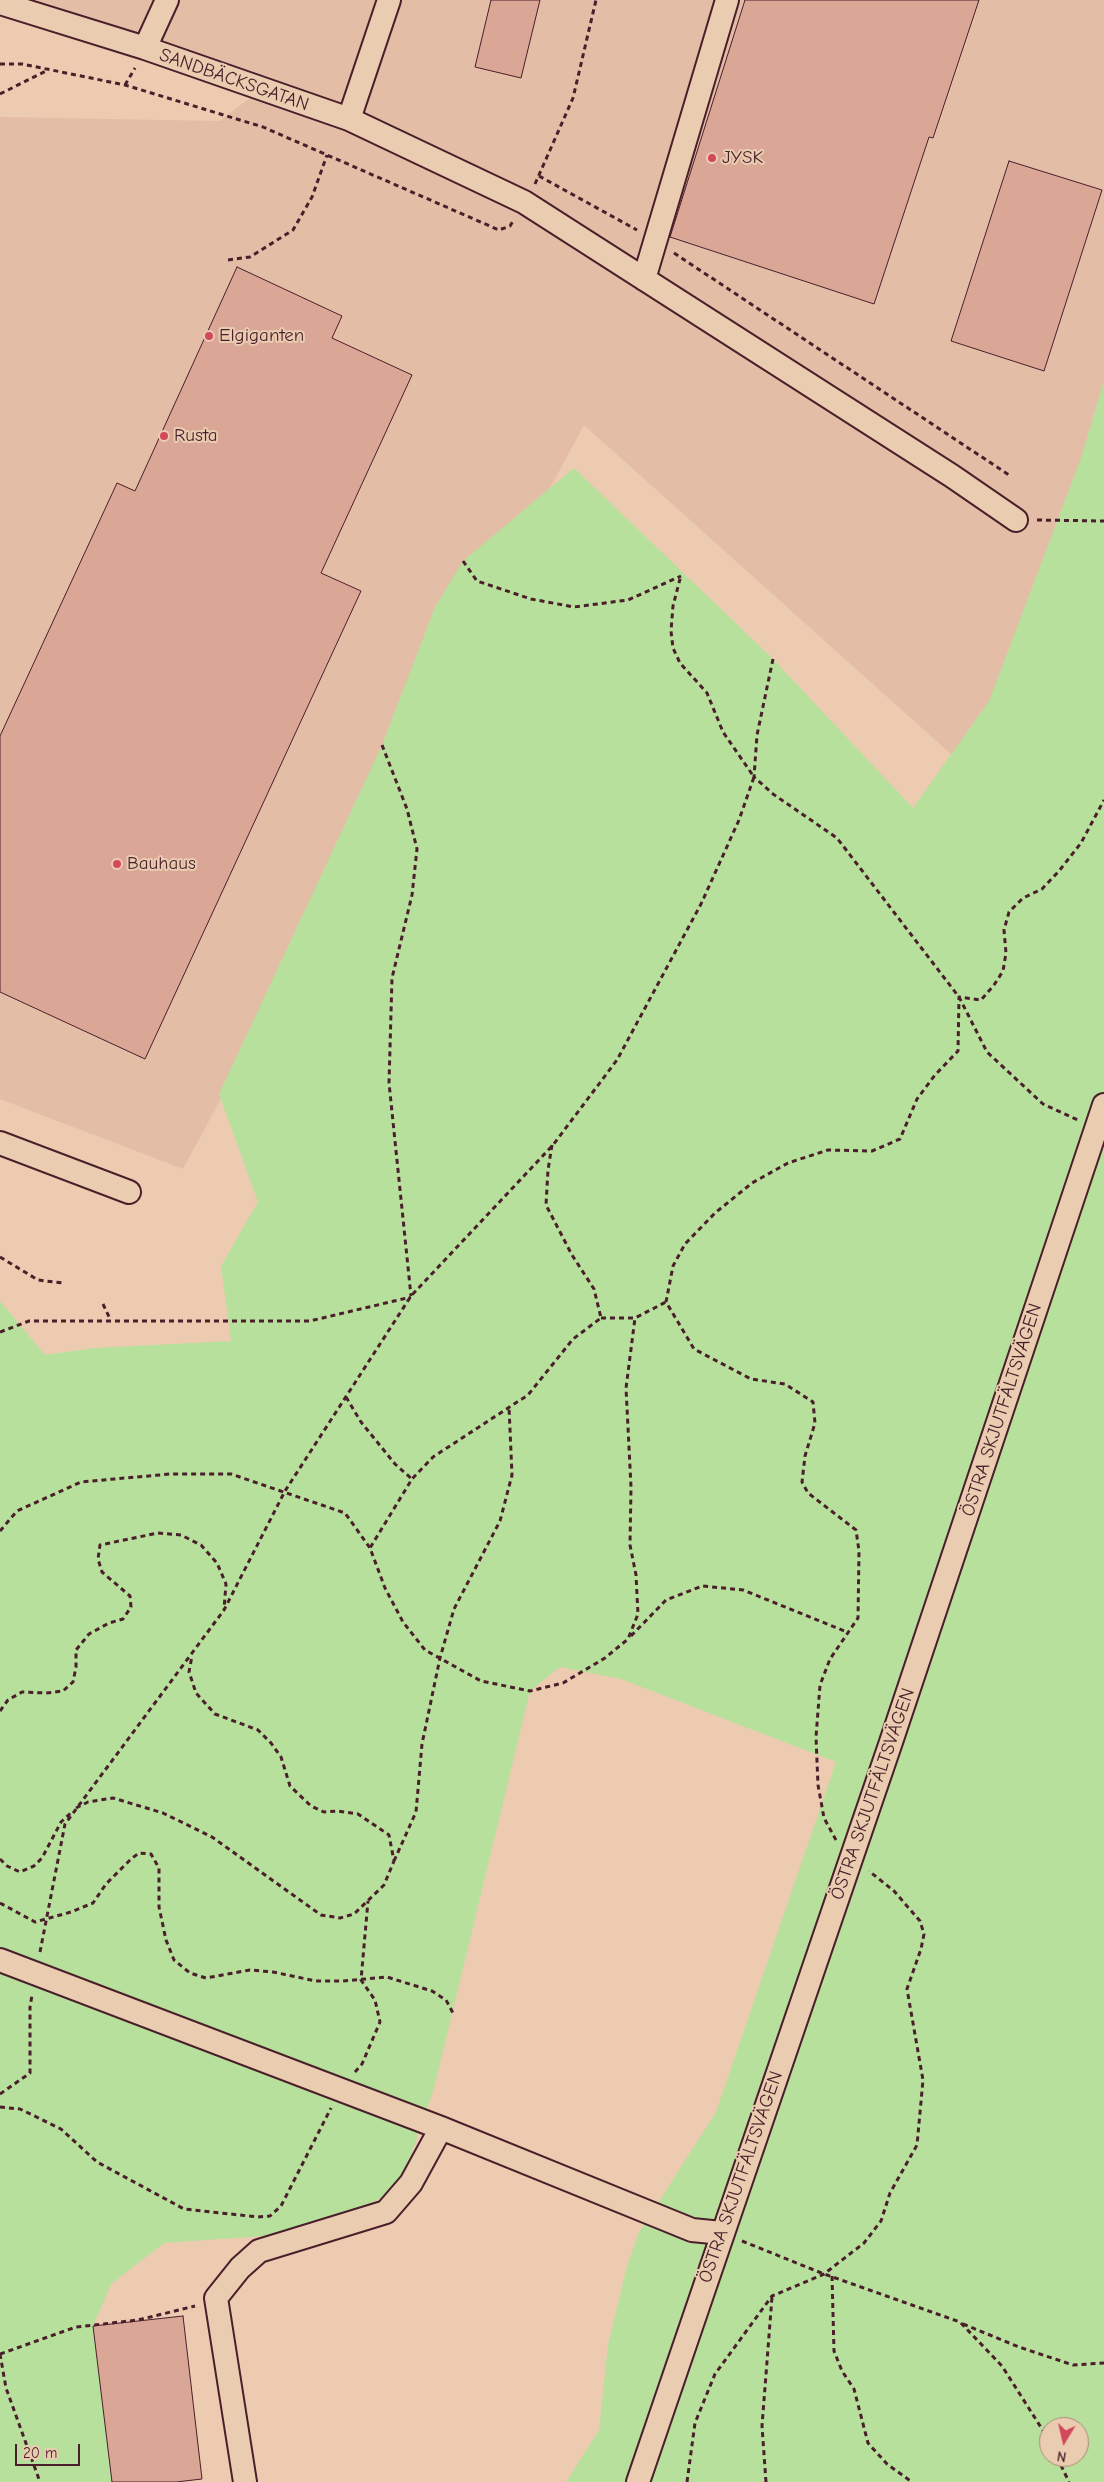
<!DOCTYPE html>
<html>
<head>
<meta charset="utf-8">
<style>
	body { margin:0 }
	#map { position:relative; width:1104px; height:2482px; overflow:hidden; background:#edcbb0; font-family:"Comic Neue",sans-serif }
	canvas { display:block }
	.north { position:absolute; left:1039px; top:2417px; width:50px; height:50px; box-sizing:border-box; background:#eacdb1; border:1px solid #aa877b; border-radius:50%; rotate:189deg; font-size:14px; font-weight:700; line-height:20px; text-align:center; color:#4a1f2b }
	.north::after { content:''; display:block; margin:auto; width:18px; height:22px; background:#d1495b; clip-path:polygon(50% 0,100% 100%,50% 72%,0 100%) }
	.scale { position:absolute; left:15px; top:2444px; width:65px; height:22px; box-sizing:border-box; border:2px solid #4a1f2b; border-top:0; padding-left:6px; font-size:15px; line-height:18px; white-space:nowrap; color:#4a1f2b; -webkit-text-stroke:4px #eacdb1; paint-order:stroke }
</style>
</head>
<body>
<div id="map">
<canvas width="1104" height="2482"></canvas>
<div class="north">N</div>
<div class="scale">20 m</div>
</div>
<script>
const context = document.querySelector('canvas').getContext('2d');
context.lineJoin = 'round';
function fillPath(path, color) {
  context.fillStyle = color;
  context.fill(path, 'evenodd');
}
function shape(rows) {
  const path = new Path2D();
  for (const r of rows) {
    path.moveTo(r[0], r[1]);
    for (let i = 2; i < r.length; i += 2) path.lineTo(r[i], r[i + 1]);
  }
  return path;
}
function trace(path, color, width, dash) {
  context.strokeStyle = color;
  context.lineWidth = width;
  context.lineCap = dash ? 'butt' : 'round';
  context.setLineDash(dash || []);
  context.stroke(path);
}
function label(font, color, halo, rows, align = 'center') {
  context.font = font + ' "Comic Neue",sans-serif';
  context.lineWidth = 4;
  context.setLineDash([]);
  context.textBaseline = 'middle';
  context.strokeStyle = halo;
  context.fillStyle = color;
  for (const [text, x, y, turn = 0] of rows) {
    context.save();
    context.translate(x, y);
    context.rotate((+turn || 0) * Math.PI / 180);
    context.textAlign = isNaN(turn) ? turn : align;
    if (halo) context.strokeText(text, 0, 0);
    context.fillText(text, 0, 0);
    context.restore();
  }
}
const built = shape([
	[1,0,1104,0,1104,616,1011,808,584,425,183,1169,0,1099,0,117,220,121,260,90]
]);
const green = shape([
	[1104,380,1104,2482,566,2482,599,2430,608,2345,626,2270,638,2234,716,2112,836,1762,621,1679,560,1667,530,1691,434,2088,400,2187,356,2212,277,2235,164,2243,111,2284,93,2326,112,2482,0,2482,0,1301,45,1355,94,1348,231,1341,221,1266,258,1202,219,1094,382,745,435,607,463,561,574,468,773,659,913,808,989,701,1081,458],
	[1049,2427,1079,2427,1079,2457,1049,2457]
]);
const building = shape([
	[491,0,540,0,521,78,475,67,491,0],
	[745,0,979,0,933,138,929,137,874,304,670,237,745,0],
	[1009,161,1102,190,1044,371,951,341,1009,161],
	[237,267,342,316,332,338,412,375,321,573,361,591,145,1059,0,992,0,736,117,483,135,491,237,267],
	[183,2316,202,2479,176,2482,112,2482,93,2326,183,2316]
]);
const path = shape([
	[0,64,22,64,125,85,263,127,499,230,510,226,513,221],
	[125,85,135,68],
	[0,94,48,70],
	[539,176,637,230],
	[535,184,573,98,596,0],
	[674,253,1009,475],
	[228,260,250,257,293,230,312,197,327,155],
	[1037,520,1104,521],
	[463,561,477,581,531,599,574,607,628,600,681,576],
	[773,659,757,735,754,777,773,794,837,838,959,997,987,1052,1043,1104,1078,1120],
	[382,745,407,809,417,849,412,895,392,978,389,1083,411,1296],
	[552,1145,548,1170,546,1205,572,1255,594,1289,601,1318,573,1339,528,1395,433,1457,412,1479,370,1548,385,1588,403,1622,425,1650,481,1681,530,1691,563,1683,605,1658,628,1639,638,1614,636,1575,630,1545,631,1487,626,1388,635,1318],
	[0,1257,38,1280,63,1283],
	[103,1304,110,1319],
	[601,1318,635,1318,666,1302],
	[0,1332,29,1321,310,1321,411,1297],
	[346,1397,361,1422,395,1464,412,1479],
	[0,1531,17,1511,81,1482,170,1474,231,1474,345,1513,370,1548],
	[631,1636,666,1600,702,1586,743,1590,847,1632],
	[0,1711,8,1700,22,1692,46,1693,63,1691,73,1682,76,1667,76,1650,89,1634,109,1623,123,1619,131,1607,130,1596,102,1572,98,1559,100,1545,158,1533,181,1535,201,1545,217,1563,226,1584,224,1609],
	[76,1808,88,1802,113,1798,163,1813,212,1837,321,1915,340,1918,354,1914,384,1885,394,1861,389,1835,358,1814,338,1811,324,1812,311,1806,290,1786,281,1757,271,1743,258,1730,215,1714,196,1693,189,1672,192,1656],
	[836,1840,824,1818,818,1785,816,1737,820,1685,830,1659,858,1618,859,1551,856,1530,808,1493,802,1482,805,1456,815,1423,813,1402,785,1384,751,1379,694,1349,666,1302,673,1266,685,1244,715,1213,752,1183,788,1163,828,1150,872,1151,900,1139,917,1099,935,1075,958,1051,959,997,981,1000,994,985,1003,971,1006,953,1004,930,1009,912,1023,898,1042,889,1059,871,1081,843,1104,800],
	[0,1859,7,1866,20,1872,34,1866,42,1858,61,1822,72,1812],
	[394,1861,416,1812,422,1744,440,1658,454,1609,500,1521,512,1475,509,1407],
	[0,1903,35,1922,71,1912,93,1903,106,1884,131,1859,139,1853,151,1854,159,1868,159,1907,166,1940,174,1960,190,1973,206,1978,250,1970,273,1972,316,1981,343,1981,387,1977,432,1991,446,2000,453,2013],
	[40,1952,65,1824,224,1610,285,1491,411,1296,553,1145,617,1060,701,904,739,820,754,777,723,732,707,693,680,663,673,648,671,631,673,606,681,575],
	[355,2072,362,2064,380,2022,375,2000,361,1980,368,1901],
	[0,2094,30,2073,30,2007,32,1995],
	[0,2107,20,2109,61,2129,97,2162,184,2209,258,2217,270,2216,281,2206,331,2108],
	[742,2241,824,2274,960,2322,1002,2366,1049,2440],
	[832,2276,834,2351,842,2371,854,2389,868,2443,887,2464,912,2482],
	[963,2324,1019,2347,1073,2365,1104,2363],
	[0,2354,76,2327,138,2320,195,2306],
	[0,2354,6,2388,40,2482],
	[1057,2457,1069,2482],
	[687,2482,695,2423,715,2374,772,2296,824,2274,864,2243,881,2221,890,2193,917,2145,923,2080,907,1989,921,1949,924,1934,920,1921,894,1891,869,1871],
	[766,2482,762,2426,772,2297]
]);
const minor = shape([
	[0,3,145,48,349,119,389,0],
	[145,48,167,0],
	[349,119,524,202,952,476,1016,520],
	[644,279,727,0],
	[0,1143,129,1192],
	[0,1960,441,2128,692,2230,722,2233],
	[245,2482,216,2298,240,2268,259,2251,386,2212,411,2183,441,2128],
	[638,2482,891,1742,1104,1105]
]);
const markers = [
	[712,158,5,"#d1495b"],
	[209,336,5,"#d1495b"],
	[164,436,5,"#d1495b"],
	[117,864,5,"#d1495b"]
];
const streetNames = [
	["SANDBÄCKSGATAN",234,80,19],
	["ÖSTRA SKJUTFÄLTSVÄGEN",1002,1410,-72],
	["ÖSTRA SKJUTFÄLTSVÄGEN",873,1794,-71],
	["ÖSTRA SKJUTFÄLTSVÄGEN",741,2177,-71]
];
const poiNames = [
	["JYSK",722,158],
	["Elgiganten",219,336],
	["Rusta",174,436],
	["Bauhaus",127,864]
];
fillPath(built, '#e4bda6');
fillPath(green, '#b7e09c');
fillPath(building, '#daa696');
trace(building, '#4a1f2b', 1);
trace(minor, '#4a1f2b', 26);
trace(path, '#4a1f2b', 3, [5, 4]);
trace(minor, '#eacdb1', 22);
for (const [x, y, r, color] of markers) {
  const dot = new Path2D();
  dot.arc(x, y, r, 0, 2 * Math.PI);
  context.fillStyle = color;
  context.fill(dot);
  trace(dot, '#eacdb1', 2);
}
label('19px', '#4a1f2b', '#eacdb1', streetNames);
label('19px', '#4a1f2b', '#eacdb1', poiNames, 'left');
</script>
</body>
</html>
